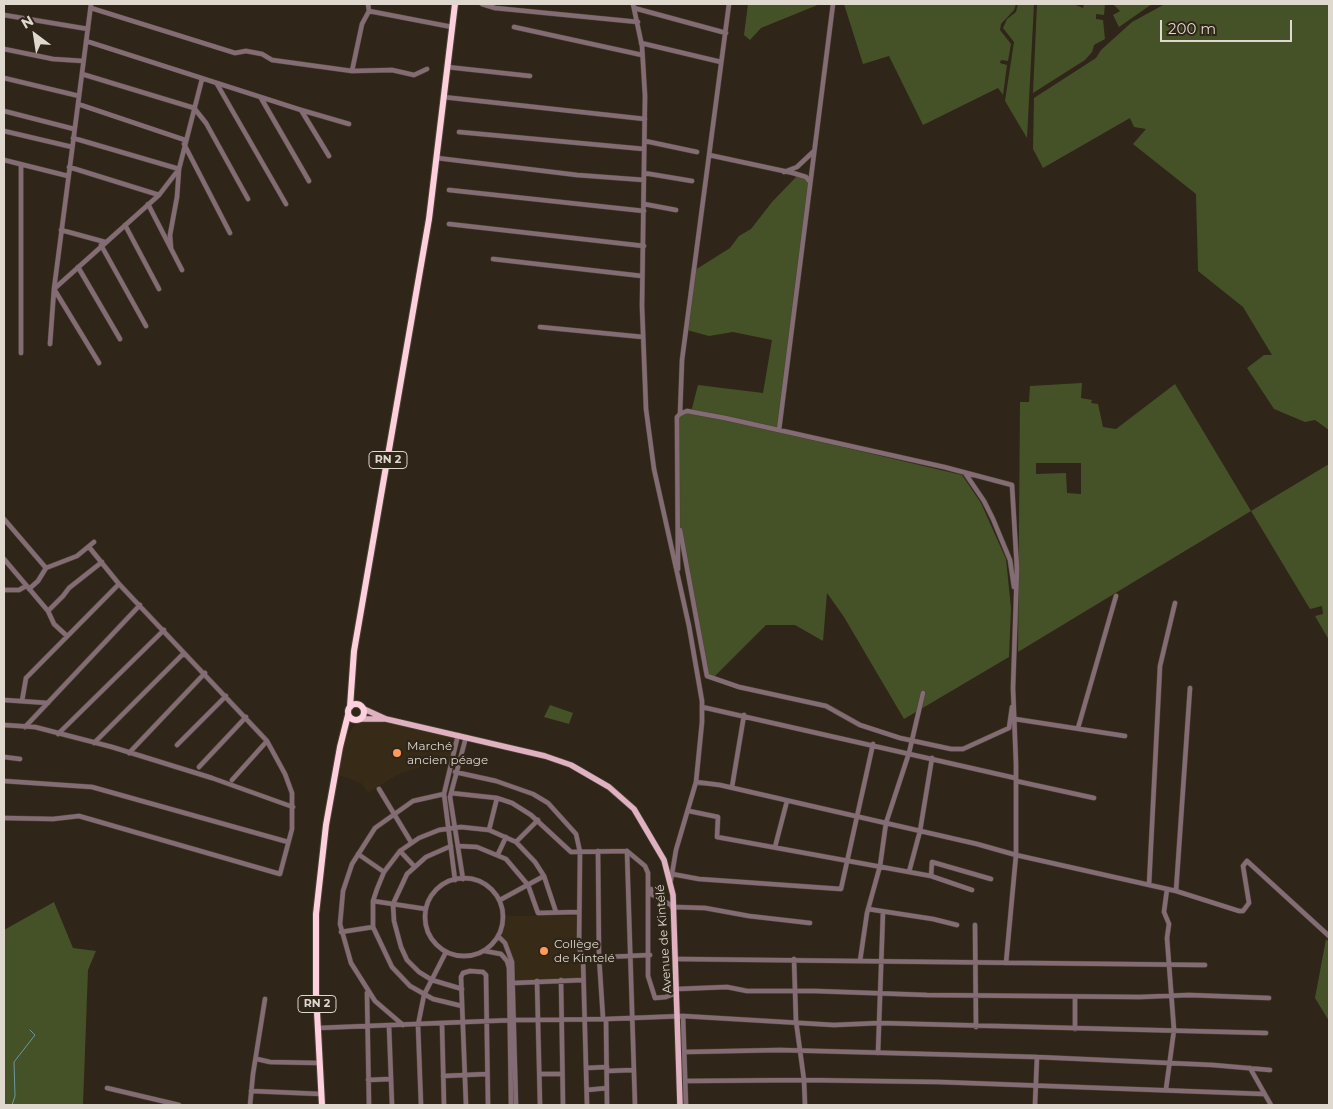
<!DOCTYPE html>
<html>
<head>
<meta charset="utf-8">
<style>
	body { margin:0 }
	#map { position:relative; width:1333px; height:1109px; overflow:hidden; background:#2f2518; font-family:Montserrat,sans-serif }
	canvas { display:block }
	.frame { position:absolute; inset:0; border:5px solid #ded8cf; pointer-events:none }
	.north { position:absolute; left:10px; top:10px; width:50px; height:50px; -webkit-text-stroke:4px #2f2518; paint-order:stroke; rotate:329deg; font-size:14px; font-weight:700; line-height:20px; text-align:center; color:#ded8cf }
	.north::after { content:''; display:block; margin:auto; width:18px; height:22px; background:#ded8cf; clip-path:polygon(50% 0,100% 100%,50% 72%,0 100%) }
	.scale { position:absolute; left:1160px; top:20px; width:132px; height:22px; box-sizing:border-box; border:2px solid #ded8cf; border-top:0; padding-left:6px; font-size:15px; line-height:18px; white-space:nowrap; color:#ded8cf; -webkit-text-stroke:4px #2f2518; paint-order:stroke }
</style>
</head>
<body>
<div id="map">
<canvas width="1333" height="1109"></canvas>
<div class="frame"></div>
<div class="north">N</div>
<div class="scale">200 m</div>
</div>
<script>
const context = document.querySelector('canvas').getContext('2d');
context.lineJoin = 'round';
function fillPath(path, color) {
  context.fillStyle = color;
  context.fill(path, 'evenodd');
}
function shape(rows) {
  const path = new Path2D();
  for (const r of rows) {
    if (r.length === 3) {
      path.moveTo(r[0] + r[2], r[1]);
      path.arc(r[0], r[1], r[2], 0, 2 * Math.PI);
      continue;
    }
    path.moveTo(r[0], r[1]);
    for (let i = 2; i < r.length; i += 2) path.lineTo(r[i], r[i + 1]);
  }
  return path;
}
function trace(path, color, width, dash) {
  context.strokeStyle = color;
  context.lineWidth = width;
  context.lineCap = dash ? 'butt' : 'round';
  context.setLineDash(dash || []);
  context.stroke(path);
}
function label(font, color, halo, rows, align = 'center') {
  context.font = font + ' Montserrat,sans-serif';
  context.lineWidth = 4.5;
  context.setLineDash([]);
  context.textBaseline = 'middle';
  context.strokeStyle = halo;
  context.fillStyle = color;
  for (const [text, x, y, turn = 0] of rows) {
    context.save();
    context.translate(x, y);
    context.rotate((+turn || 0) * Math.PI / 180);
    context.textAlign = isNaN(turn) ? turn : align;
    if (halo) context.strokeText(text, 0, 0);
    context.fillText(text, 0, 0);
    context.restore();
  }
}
const built = shape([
	[361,720,385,720,457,735,449,762,424,766,399,774,368,793,361,783,338,775,346,738,353,727],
	[507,916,576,916,577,956,581,960,581,978,516,981,514,958,502,935]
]);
const green = shape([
	[748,4,820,4,761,28,750,40,744,35],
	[844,4,1016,4,1014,10,1001,24,1000,30,1011,44,1008,61,1001,60,1000,63,1007,65,1003,95,998,88,923,125,889,56,863,64],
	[1018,4,1034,4,1027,138,1005,101,1014,42,1003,28,1007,19,1016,12],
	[1037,4,1073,4,1083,8,1084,4,1105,4,1104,15,1096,14,1096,19,1103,20,1105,39,1094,45,1092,52,1085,60,1033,93],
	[1113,4,1152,4,1119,27,1113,15,1120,11],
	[1165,4,1329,4,1329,430,1315,420,1305,422,1274,409,1247,368,1264,355,1272,355,1243,307,1198,271,1196,194,1133,144,1146,129,1134,127,1130,118,1043,168,1033,149,1034,98,1096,58,1101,50,1132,22],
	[798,175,806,177,810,182,779,430,728,420,962,475,981,503,1006,559,1011,608,1009,657,904,719,844,617,827,593,823,641,795,625,766,625,713,678,707,676,678,521,677,417,691,412,698,385,763,393,772,340,733,332,709,336,687,330,695,270,730,248,739,236,751,229,772,202],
	[1082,383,1081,398,1092,400,1091,403,1098,404,1103,427,1116,429,1175,384,1251,511,1329,464,1329,640,1315,616,1323,614,1322,606,1310,609,1251,511,1018,652,1020,402,1029,402,1030,386],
	[1081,463,1081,494,1067,493,1066,473,1036,474,1036,463],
	[550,705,573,713,569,724,544,717],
	[54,902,73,948,96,951,88,970,83,1105,4,1105,4,930],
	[1326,939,1329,942,1329,1021,1315,998]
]);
const stream = shape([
	[12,1105,15,1096,14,1062,35,1035,30,1030]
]);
const minor = shape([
	[368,4,369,11,452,27],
	[482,4,495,8,638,22],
	[633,4,642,46,645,96,642,306,646,409,654,469,689,626,702,701,702,722,696,782,676,850,671,880],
	[91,8,235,53,246,51,262,54,272,60,352,71,392,70,414,75,427,69],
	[634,8,726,33],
	[4,15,88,29],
	[514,27,642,55],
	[86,41,301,110,329,156],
	[641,43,721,62],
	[4,49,53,59,83,61],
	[447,67,530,76],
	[352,71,362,24,369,11],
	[82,74,194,108,206,123,248,199],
	[4,78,79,96],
	[217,84,286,204],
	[443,97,645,119],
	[261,98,309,181],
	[78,104,185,140],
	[301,110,349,124],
	[4,111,74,129],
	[4,131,72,147],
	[459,132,644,149],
	[73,138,179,169,177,197,170,235,171,248],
	[645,141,697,152],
	[184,144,230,233],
	[709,155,793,173,806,177,810,182],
	[437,158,577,175,644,180],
	[4,160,68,176],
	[21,165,21,353],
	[69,167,159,195],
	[784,172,797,167,814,151],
	[644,173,692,181],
	[449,190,644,211],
	[148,204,182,270],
	[644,204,676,210],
	[449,224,644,246],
	[125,225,159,289],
	[61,230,105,242],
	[101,245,146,326],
	[493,259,642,276],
	[78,267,120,339],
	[540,327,643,337],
	[50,344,54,289,91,4],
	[99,363,54,289,159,195,179,169,202,79],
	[680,414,687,411,725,418,944,467,1012,485,1017,569,1013,688,1016,764,1016,855,1006,963],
	[779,430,833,4],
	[965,473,984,501,993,519,1010,560,1014,587],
	[4,519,46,568],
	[680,530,707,676,739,687,826,706,860,725,900,738,951,749,963,749,1009,728,1012,707],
	[4,559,48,611],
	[678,569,677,417,680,414,682,360,729,4],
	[29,589,38,581,46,568,77,556,94,542],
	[4,590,19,590,26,586],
	[67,636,54,624,48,611,63,596,69,588,102,562],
	[4,700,48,703],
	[22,701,26,678,119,584],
	[702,707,1015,778],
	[1015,719,1125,736],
	[4,725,35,727,112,747,212,778,293,807],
	[25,727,140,605],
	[1078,728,1116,596],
	[58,734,164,630],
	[94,743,184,653],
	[177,745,226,696],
	[129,753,205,673],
	[4,757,20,759],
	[199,767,246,717],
	[455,772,496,781,533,794,548,803,576,834,580,852,579,948,583,958,587,1105],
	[232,780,267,741],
	[4,781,92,787,288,842],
	[1016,781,1094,798],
	[696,782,720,785,977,844,1016,855,1176,891,1239,911,1243,911,1249,903,1243,866,1247,861,1329,936],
	[732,787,744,715],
	[379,789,411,842],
	[451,793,497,798,512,803,531,815,571,852,627,851,635,1105],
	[689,811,718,817,717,837,931,876,972,890],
	[4,818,53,819,79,816,280,874,292,829,292,793,285,774,267,741,119,584,89,547],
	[489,830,497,798],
	[516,842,538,820],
	[451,846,426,857,407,874,393,904,394,921,401,947,407,960,419,972,432,980,462,989],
	[458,846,477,847,506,859,528,885,538,913,579,912],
	[775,847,787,801],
	[400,851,414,866],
	[598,851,599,957,603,1018],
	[627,851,645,866,648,873,648,976,655,998,666,997,674,994,677,989,727,987,747,991,815,991,927,995,1140,997,1189,995,1269,998],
	[358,854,384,872],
	[498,854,506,837],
	[909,872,920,831,932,758],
	[672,874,699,879,841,889,873,744],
	[931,876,932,862,991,879],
	[464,917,39],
	[463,879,450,797,466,737],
	[455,880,444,794,458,735],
	[1149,885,1160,666,1175,603],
	[651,889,651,894,671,905,673,909],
	[1176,891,1190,688],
	[500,900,544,876],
	[373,901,426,909],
	[674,907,705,908,749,916,810,923],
	[868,909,933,919,957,925],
	[975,925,976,1027],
	[341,932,373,927],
	[498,936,505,943,512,962,516,1105],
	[485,951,501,954,507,961,509,968,511,1105],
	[583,958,650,955],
	[677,959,1205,965],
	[794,959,796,1021,804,1080,805,1105],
	[860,961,867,913,880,866,886,823,909,753,923,693],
	[561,980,563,1105],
	[537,981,540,1105],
	[514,983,583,980],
	[367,993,369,1105],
	[462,1006,433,999,410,986,392,967,373,927,373,901,377,889,384,872,400,851,419,838,439,830,461,827,489,830,516,842,535,862,544,876,556,912],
	[683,1016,686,1105],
	[606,1019,607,1105],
	[442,1024,444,1105],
	[403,1025,375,1001,351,963,340,924,343,891,352,864,375,828,413,801,444,794],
	[389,1026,392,1105],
	[318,1028,514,1020,606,1019,683,1016,834,1025,880,1023,1266,1033],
	[1075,1029,1075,997],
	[685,1052,780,1050,1037,1057,1213,1065,1270,1070],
	[878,1053,883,912],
	[257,1059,270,1062,320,1063],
	[586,1068,607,1067],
	[1250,1068,1271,1105],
	[607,1071,632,1070],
	[540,1074,562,1074],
	[443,1076,487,1074],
	[368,1080,391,1079],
	[686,1081,804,1080,940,1082,1264,1094],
	[107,1088,179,1105],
	[1166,1089,1174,1030,1167,938,1169,924,1164,912,1167,889],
	[587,1090,607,1088],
	[251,1091,321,1094],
	[250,1105,253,1074,265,999],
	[421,1105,418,1025,424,995,446,952],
	[466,1105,461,977,463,973,470,971,483,972,486,975,488,1105],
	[1035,1105,1037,1057]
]);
const major = shape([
	[364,709,386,719,545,756,571,765,609,787,634,809,664,860,673,895,680,1105],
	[361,719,384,719]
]);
const highway = shape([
	[356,712,8],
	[350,707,354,651,429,219,455,4],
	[322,1105,316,993,316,914,326,825,340,747,348,715]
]);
const markers = [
	[397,753,5,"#ff9b5a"],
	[544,951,5,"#ff9b5a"]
];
const shields = [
	[388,460,38],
	[317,1004,38]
];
const shieldNames = [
	["RN 2",388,460],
	["RN 2",317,1004]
];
const poiNames = [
	["Marché",407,746],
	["ancien péage",407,760],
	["Collège",554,944],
	["de Kintelé",554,958]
];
const streetNames = [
	["Avenue de Kintélé",664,939,-94]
];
fillPath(built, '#372a16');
fillPath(green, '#455228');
trace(stream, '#6c979e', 1);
trace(minor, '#4b4235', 5.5);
trace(major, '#4b4235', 7);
trace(highway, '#4b4235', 8);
trace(minor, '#836c73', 4.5);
trace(major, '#e0b1c0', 5.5);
trace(highway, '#fed0de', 6);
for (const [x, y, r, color] of markers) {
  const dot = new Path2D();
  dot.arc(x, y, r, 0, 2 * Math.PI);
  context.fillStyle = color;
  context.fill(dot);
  trace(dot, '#2f2518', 2);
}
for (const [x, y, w] of shields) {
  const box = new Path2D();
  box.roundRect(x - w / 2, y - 8.5, w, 17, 4);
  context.fillStyle = '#2f2518';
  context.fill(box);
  trace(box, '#ded8cf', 1);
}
label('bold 11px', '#ded8cf', null, shieldNames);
label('12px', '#ded8cf', '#2f2518', poiNames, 'left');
label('12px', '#ded8cf', '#2f2518', streetNames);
</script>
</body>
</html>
